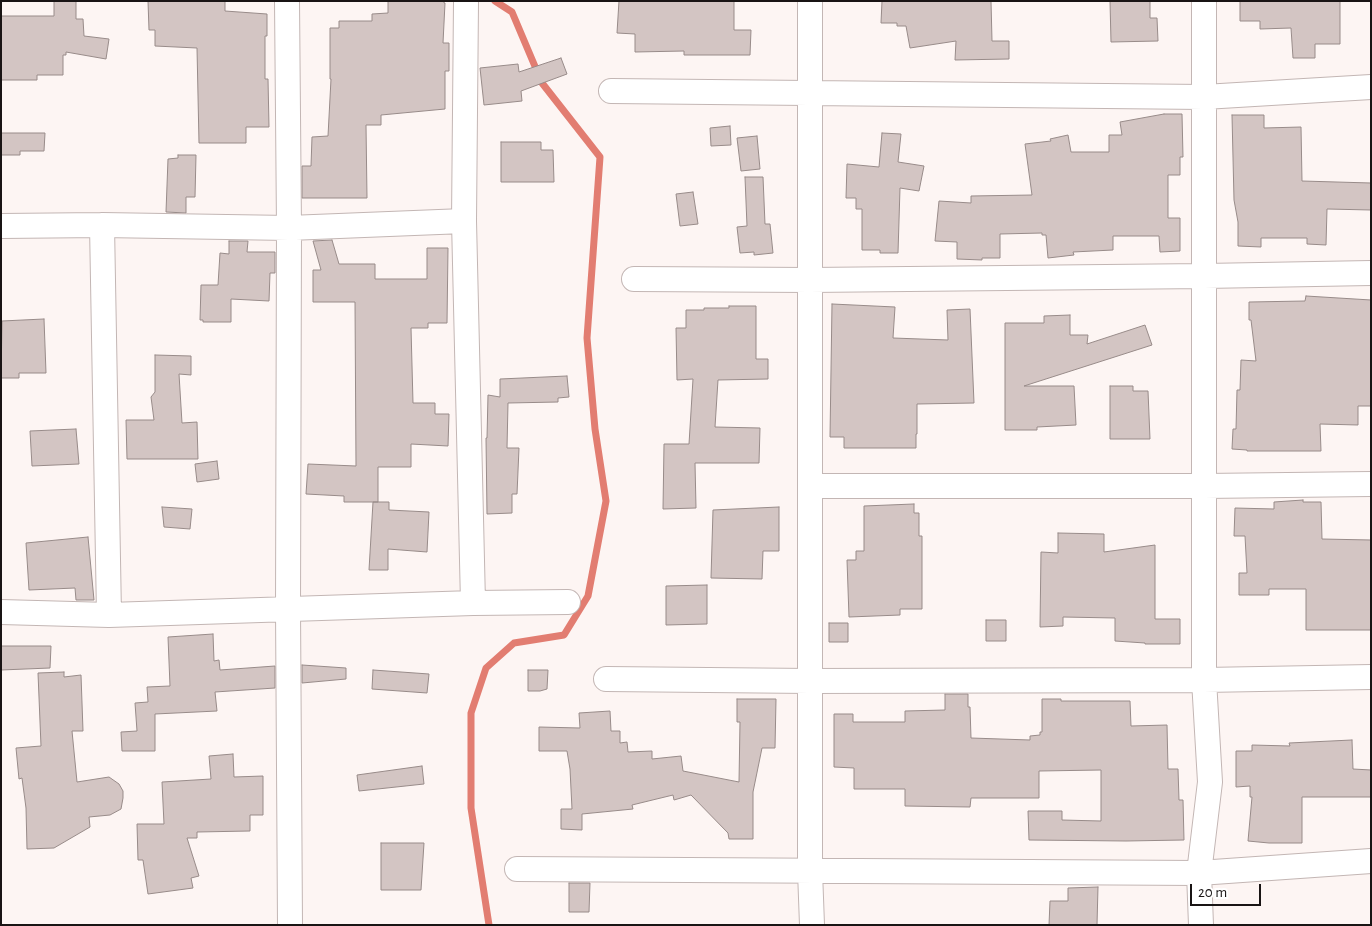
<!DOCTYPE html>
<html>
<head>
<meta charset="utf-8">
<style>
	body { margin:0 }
	#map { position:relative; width:1372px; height:926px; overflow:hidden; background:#fdf5f3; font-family:"Alegreya Sans",sans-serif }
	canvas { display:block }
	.frame { position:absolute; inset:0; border:2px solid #191414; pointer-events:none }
	.scale { position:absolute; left:1190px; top:884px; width:71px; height:22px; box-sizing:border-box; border:2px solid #191414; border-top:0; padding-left:6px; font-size:15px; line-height:18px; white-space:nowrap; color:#191414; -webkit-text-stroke:4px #fff; paint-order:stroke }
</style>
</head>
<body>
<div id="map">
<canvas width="1372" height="926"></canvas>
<div class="frame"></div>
<div class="scale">20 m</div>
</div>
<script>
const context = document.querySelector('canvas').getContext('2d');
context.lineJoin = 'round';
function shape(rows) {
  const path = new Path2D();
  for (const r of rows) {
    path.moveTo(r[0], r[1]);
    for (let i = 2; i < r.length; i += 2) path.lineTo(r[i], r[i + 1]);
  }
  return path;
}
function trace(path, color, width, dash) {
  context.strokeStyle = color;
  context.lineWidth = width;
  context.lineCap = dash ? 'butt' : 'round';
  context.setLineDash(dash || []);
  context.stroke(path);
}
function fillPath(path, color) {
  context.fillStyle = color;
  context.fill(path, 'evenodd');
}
const stream = shape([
	[489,925,471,808,471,713,486,668,514,643,564,635,588,596,606,501,595,429,587,338,600,157,542,83,512,12,495,1]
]);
const building = shape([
	[54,1,76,1,76,19,83,19,84,36,109,39,106,59,66,52,66,55,63,55,63,75,37,75,37,80,1,80,1,16,54,16,54,1],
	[148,1,225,1,225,11,267,14,267,36,265,36,265,79,268,79,269,127,246,127,246,143,199,143,197,48,155,46,155,30,149,30,148,1],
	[388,1,444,1,444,3,445,3,443,43,449,43,449,71,445,71,445,109,381,115,381,125,366,125,367,198,302,198,302,166,311,166,312,137,328,136,331,79,330,79,330,28,339,28,339,21,372,21,372,14,388,13,388,1],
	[619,1,734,1,734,30,751,30,750,55,684,55,684,51,635,52,635,34,617,33,619,1],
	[882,1,991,1,992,41,1009,41,1009,59,955,60,956,41,910,48,906,26,897,26,897,23,881,23,882,1],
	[1110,1,1150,1,1150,18,1157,18,1158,41,1111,42,1110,1],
	[1240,1,1340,1,1340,44,1315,44,1315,58,1293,58,1291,28,1260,29,1260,21,1240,21,1240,1],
	[561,58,567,74,521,91,522,101,484,105,480,68,518,64,519,72,561,58],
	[1164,114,1182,114,1183,157,1180,157,1180,175,1168,175,1168,218,1180,218,1180,251,1160,252,1159,236,1113,236,1113,250,1073,252,1074,255,1048,258,1046,235,1042,235,1042,233,1000,234,1000,258,982,258,982,260,957,259,957,242,935,241,939,201,971,203,971,196,1032,195,1025,144,1051,141,1050,139,1068,135,1071,152,1109,152,1109,135,1122,135,1120,122,1164,114],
	[1232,115,1264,115,1264,128,1301,127,1302,181,1371,183,1371,210,1327,209,1326,245,1307,244,1307,238,1261,238,1261,247,1238,246,1238,222,1234,200,1232,115],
	[730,126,731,145,711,146,710,128,730,126],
	[1,133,45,133,44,151,20,151,20,155,1,155,1,133],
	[882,133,901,134,898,162,924,166,919,191,900,188,898,253,880,253,880,250,862,250,862,209,856,209,856,198,846,198,847,164,879,167,882,133],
	[757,136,760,169,741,171,737,138,757,136],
	[501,142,541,142,541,150,553,150,554,182,501,182,501,142],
	[178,155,196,155,195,197,186,197,186,213,166,212,168,159,178,158,178,155],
	[745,177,763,177,765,224,770,224,773,253,754,255,754,252,740,253,737,227,747,226,745,177],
	[693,192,698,224,680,226,676,194,693,192],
	[332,240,339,264,375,264,375,279,427,279,427,248,448,248,447,323,428,323,428,328,411,328,413,403,435,403,435,414,449,414,448,446,411,444,411,467,378,467,378,502,373,502,389,502,389,510,429,512,427,552,388,549,388,570,369,570,373,502,344,502,344,496,306,494,308,464,356,466,355,302,313,302,313,270,321,270,313,241,332,240],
	[229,241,248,241,247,252,275,252,275,273,270,273,269,301,231,299,231,322,203,322,203,320,200,320,201,285,218,285,220,253,229,254,229,241],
	[1306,296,1371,300,1371,406,1358,406,1358,425,1320,424,1321,451,1247,451,1247,450,1232,449,1233,429,1236,429,1237,390,1240,390,1241,360,1256,361,1251,320,1249,320,1249,302,1305,301,1306,296],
	[832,304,895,307,893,338,948,340,947,310,970,309,974,403,917,404,917,434,916,434,916,448,844,448,844,437,830,437,832,304],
	[729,306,756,306,756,359,768,359,768,379,718,380,715,427,760,428,759,463,695,463,696,508,663,509,664,444,689,444,693,379,677,380,676,328,686,328,686,310,704,310,704,308,729,308,729,306],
	[1070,315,1070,335,1088,335,1087,344,1145,325,1152,345,1024,386,1074,386,1076,425,1037,427,1037,430,1005,430,1005,323,1044,323,1044,316,1070,315],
	[44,319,46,373,19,373,19,378,1,378,2,321,44,319],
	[155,355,191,356,191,375,179,374,182,423,197,422,198,459,127,459,126,420,154,420,151,397,155,392,155,355],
	[567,376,569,397,558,398,558,402,508,403,507,448,519,448,517,494,512,494,512,513,487,514,486,438,487,438,488,395,500,397,500,379,567,376],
	[1110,386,1133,386,1133,391,1148,391,1150,439,1110,439,1110,386],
	[76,429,79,464,32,466,30,431,76,429],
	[217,461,219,479,197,482,195,464,217,461],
	[1303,500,1303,502,1321,502,1322,539,1371,540,1371,630,1306,630,1306,589,1269,589,1269,595,1239,595,1239,573,1247,573,1245,536,1234,536,1235,508,1274,509,1274,502,1303,500],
	[914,504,914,513,919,513,919,536,922,536,922,609,900,609,900,615,849,617,847,560,856,560,856,551,864,551,864,506,914,504],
	[162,507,192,509,190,529,164,527,162,507],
	[779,507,779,551,763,551,762,579,711,578,713,510,779,507],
	[1058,533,1104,534,1104,552,1155,545,1155,619,1180,619,1180,644,1145,644,1145,643,1115,641,1115,618,1063,617,1063,626,1040,627,1041,552,1058,553,1058,533],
	[88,537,94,600,76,600,75,588,29,590,26,543,88,537],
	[707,585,707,624,666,625,666,586,707,585],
	[986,620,1006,620,1006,641,986,641,986,620],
	[829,623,848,623,848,642,829,642,829,623],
	[213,634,214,661,219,660,220,670,275,666,275,688,215,692,217,711,155,714,155,751,122,751,121,732,137,731,135,703,148,702,147,687,170,686,168,637,213,634],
	[1,646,51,646,50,668,1,670,1,646],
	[302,665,346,668,346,679,302,683,302,665],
	[373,670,429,674,427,693,372,689,373,670],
	[528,670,548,670,547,689,540,691,528,691,528,670],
	[64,672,64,677,81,675,83,731,72,731,77,782,109,777,119,784,123,791,123,798,121,809,110,815,89,817,90,827,54,848,27,849,26,808,22,778,19,779,16,748,41,746,38,673,64,672],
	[945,694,968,694,968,707,970,707,971,738,1030,740,1030,736,1040,735,1040,732,1042,732,1042,699,1061,699,1061,701,1130,701,1131,726,1167,725,1168,769,1178,769,1179,800,1183,800,1184,840,1126,841,1029,840,1028,811,1062,811,1062,820,1101,821,1101,770,1039,771,1039,798,971,798,970,807,905,806,905,789,854,789,854,768,834,767,834,714,853,714,853,722,905,722,905,711,945,710,945,694],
	[737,699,776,699,775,748,762,748,753,792,753,839,729,839,728,833,691,795,674,800,673,795,632,805,633,809,582,814,582,830,561,829,561,809,572,809,570,769,567,751,539,751,539,727,580,728,579,713,610,711,611,731,620,731,620,743,627,742,628,752,652,751,652,759,681,756,683,771,739,782,740,722,737,722,737,699],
	[1352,740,1353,769,1371,770,1371,797,1302,797,1302,843,1269,843,1248,841,1252,797,1250,797,1250,786,1236,787,1236,751,1252,751,1252,745,1290,746,1289,743,1352,740],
	[233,754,234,777,263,776,263,815,250,815,250,831,197,832,197,838,187,838,199,876,191,878,193,888,148,894,143,860,138,860,137,824,164,824,162,782,211,779,209,756,233,754],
	[422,766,424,784,359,791,357,775,422,766],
	[381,843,424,843,421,890,381,890,381,843],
	[569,883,590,883,589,912,569,912,569,883],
	[1098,887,1097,925,1049,925,1050,901,1068,901,1068,888,1098,887]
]);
const street = shape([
	[287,1,289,228,288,609,290,925],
	[810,1,810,871,812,925],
	[466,2,464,221,473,603],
	[611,91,1204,97,1371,87],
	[102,225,109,615],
	[1,226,102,225,289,228,464,221],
	[634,279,810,280,1204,276,1371,273],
	[810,486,1204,486,1371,484],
	[1,612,109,615,473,603,568,602],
	[606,679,810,681,1204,680,1371,677],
	[517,869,1199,873,1371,861],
	[1201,925,1199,873,1210,782,1204,680,1204,1]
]);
trace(stream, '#e27d71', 7);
fillPath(building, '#d3c5c3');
trace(building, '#988b89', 1);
trace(street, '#c3b6b4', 26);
trace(street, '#fff', 24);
</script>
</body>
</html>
